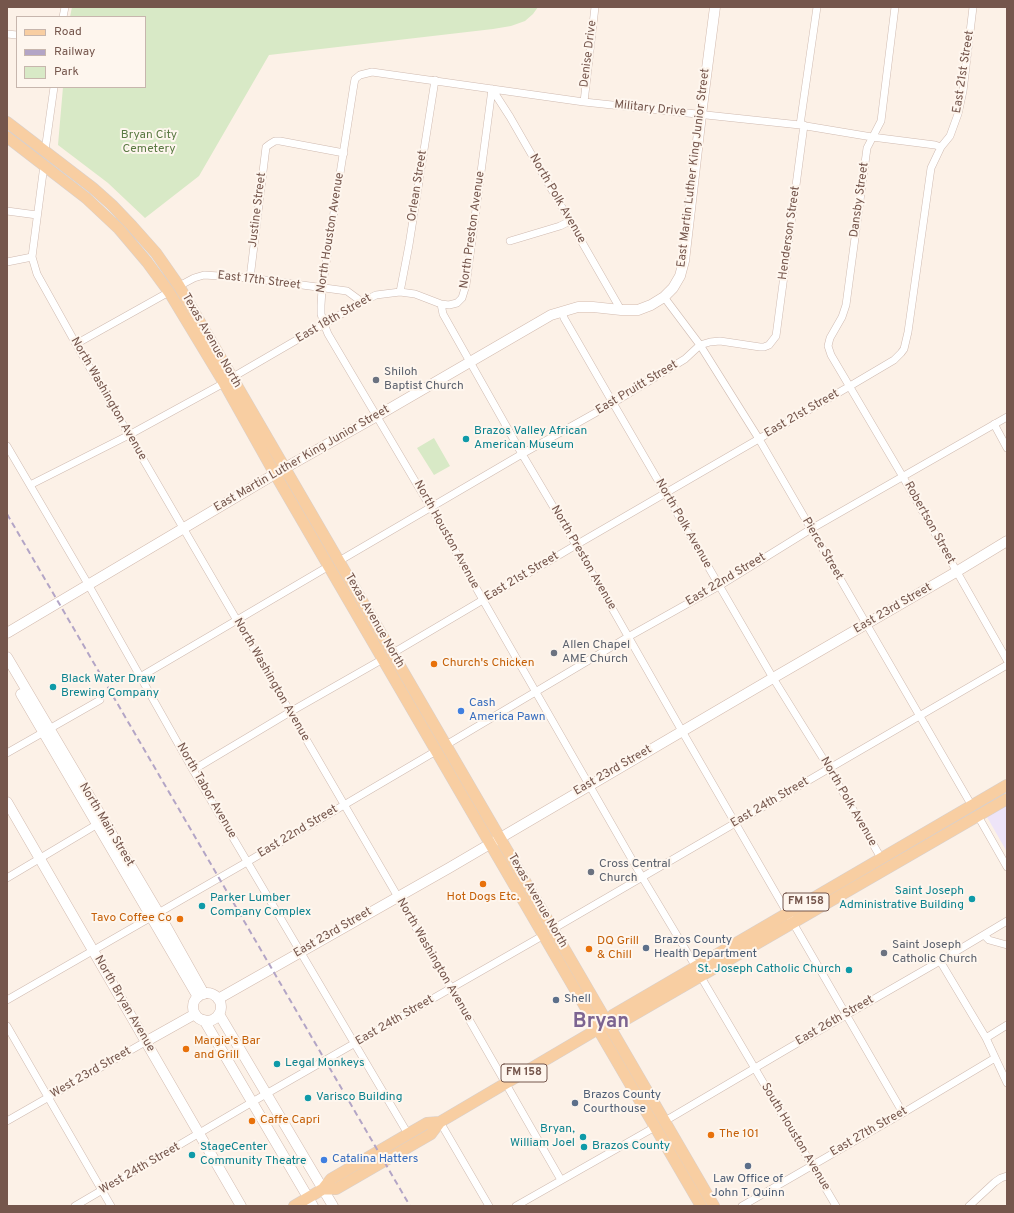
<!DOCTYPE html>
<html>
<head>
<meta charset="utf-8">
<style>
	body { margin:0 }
	#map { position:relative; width:1014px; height:1213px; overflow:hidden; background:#fcf1e7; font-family:Overpass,sans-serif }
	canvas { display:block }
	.frame { position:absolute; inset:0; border:8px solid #75564c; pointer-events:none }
	.legend { position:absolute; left:16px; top:16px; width:130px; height:72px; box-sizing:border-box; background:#fef6ee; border:1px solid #c7b6ad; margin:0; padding:5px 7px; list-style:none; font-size:12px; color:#75564c }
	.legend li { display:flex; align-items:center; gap:8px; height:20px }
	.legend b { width:20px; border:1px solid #c7b6ad }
</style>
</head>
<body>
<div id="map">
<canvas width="1014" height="1213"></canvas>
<div class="frame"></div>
<ul class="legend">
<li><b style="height:5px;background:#f8cea2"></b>Road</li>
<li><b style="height:5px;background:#b3a5c6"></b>Railway</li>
<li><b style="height:11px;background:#d8e9c6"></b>Park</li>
</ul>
</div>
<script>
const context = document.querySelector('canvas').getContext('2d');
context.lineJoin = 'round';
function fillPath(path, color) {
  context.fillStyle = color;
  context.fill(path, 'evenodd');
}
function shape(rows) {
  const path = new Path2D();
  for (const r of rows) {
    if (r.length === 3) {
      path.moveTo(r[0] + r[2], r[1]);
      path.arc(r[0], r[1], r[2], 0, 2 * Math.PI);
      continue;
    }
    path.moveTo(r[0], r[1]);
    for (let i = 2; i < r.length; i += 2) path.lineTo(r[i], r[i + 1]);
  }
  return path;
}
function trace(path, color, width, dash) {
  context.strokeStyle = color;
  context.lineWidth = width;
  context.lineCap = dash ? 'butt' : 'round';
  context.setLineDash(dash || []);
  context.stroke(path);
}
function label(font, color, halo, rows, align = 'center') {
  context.font = font + ' Overpass,sans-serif';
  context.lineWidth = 4;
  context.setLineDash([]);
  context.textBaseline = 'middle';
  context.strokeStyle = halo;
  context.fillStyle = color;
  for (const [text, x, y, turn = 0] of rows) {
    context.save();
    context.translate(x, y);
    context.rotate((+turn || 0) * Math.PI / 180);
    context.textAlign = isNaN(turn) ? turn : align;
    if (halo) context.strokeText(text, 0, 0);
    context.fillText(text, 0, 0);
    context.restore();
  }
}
const education = shape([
	[1007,805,1007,852,987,817]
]);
const green = shape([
	[72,7,538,7,533,14,525,21,511,26,493,29,269,55,199,176,145,218,108,183,58,145,63,87,145,87,145,17,70,17],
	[434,438,450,466,434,475,417,448]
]);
const street = shape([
	[895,7,881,121,867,148,846,305,842,317,830,338,828,346,831,355,903,477,1007,660],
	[63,17,65,7],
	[7,34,17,35],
	[492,89,510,117,621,310],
	[584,102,595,7],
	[800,125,817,7],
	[45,151,54,87],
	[44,165,32,257,37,274,76,344,451,988,561,1180],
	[7,211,37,215],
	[510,241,560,226,570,221],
	[7,262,32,257],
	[250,278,266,147,270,144,275,141,280,141,344,153],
	[179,286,194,278,204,275,250,278,347,291,362,302],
	[400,292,409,245,435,80],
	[664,297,700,345,759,439,972,806],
	[441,304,443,314,522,454,576,545,682,731,903,1113],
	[562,311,564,318,613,403,773,678,829,768,881,858],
	[76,344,169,292],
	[233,377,362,302,376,295,400,292,415,294,441,304,449,305,457,303,462,298,466,285,492,89],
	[994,424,1007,448],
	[7,446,88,584,193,770,408,1134],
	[30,485,129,435,224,383],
	[339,561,522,454,613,403,685,359,700,345,710,342,720,341,760,347,764,347,769,345,776,336,804,125],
	[393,653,576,545,850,386,894,360,901,353,904,349,908,332,931,168,941,147,950,136,958,114,963,91,973,7],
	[140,677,329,566],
	[446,745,628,637,719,586,811,529,1007,417],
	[7,753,100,700],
	[193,770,290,712,383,659],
	[978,816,1007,867],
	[7,878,101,822],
	[553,929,1007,665],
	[984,935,989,940,1007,945],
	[940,961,986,1038,1007,1083],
	[696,967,642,877,483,600,431,508,328,334,324,324,321,314,321,305,322,289,354,84,355,79,360,75,372,72,584,102,800,125,872,137,935,145,941,147],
	[701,977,836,1206],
	[7,1000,247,862,436,751],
	[7,1026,111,1206],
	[986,1038,1007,1025],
	[7,1121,145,1042],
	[665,1121,789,1048,940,961,1007,921],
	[440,1122,489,1206],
	[75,1206,266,1094,544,935],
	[516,1206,655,1127],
	[742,1206,903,1113,995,1058],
	[969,1206,995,1182,1001,1178,1007,1176]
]);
const secondary = shape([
	[7,633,285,468,377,416,551,315,578,307,593,307,621,310,638,310,651,305,664,297,673,288,680,276,684,261,701,115,715,7],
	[7,657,158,912,204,994],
	[21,694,198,997],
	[7,802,241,1206],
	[207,1007,14],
	[218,999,449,868,773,678,956,572,1007,541],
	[219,1014,333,1206],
	[204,1020,313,1206],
	[145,1042,195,1014]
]);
const primary = shape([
	[7,122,93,188,112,205,132,226,156,253,179,286,714,1206],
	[7,137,86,198,119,229,147,262,169,292,224,383,275,474,701,1206],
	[608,1023,618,1024,1007,799],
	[323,1189,336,1189,431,1134,440,1122,608,1023,613,1015,1007,785],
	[294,1206,323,1189,331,1179,408,1134,427,1123,440,1122]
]);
const rail = shape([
	[7,514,410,1206]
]);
const markers = [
	[376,380,4,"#6b7280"],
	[466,439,4,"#0f9aa8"],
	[554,653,4,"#6b7280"],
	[434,664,4,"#e8710a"],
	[53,687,4,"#0f9aa8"],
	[461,711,4,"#3f7fe0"],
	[591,872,4,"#6b7280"],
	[483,884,4,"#e8710a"],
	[972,899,4,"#0f9aa8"],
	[202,906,4,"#0f9aa8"],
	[180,919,4,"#e8710a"],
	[646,948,4,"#5c6f8a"],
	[589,949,4,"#e8710a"],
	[884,953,4,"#6b7280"],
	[849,970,4,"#0f9aa8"],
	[556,1000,4,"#5c6f8a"],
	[186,1049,4,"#e8710a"],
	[277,1064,4,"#0f9aa8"],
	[308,1098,4,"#0f9aa8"],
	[575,1103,4,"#5c6f8a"],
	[252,1121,4,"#e8710a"],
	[711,1135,4,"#e8710a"],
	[583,1137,4,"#0f9aa8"],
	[584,1147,4,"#0f9aa8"],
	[192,1155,4,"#0f9aa8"],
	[324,1160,4,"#3f7fe0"],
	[748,1166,4,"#5c6f8a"]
];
const shields = [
	[806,902,46],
	[524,1073,46]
];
const shieldNames = [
	["FM 158",806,902],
	["FM 158",524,1073]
];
const streetNames = [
	["Denise Drive",589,54,-83],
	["East 21st Street",964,72,-81],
	["Military Drive",650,109,6],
	["East Martin Luther King Junior Street",694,168,-83],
	["Orlean Street",418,186,-81],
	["North Polk Avenue",557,199,60],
	["Dansby Street",860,200,-82],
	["Justine Street",258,210,-83],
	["North Preston Avenue",473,230,-82],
	["North Houston Avenue",331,233,-81],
	["Henderson Street",790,233,-82],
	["East 17th Street",259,281,7],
	["East 18th Street",334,319,-30],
	["Texas Avenue North",211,341,60],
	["East Pruitt Street",637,388,-31],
	["North Washington Avenue",108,399,60],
	["East 21st Street",802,414,-30],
	["East Martin Luther King Junior Street",302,459,-30],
	["Robertson Street",929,523,61],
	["North Polk Avenue",683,524,60],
	["North Houston Avenue",446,535,61],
	["Pierce Street",822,549,60],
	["North Preston Avenue",583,558,60],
	["East 21st Street",522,577,-31],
	["East 22nd Street",726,580,-31],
	["East 23rd Street",893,609,-30],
	["Texas Avenue North",374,621,60],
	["North Washington Avenue",271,680,60],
	["East 23rd Street",613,771,-30],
	["North Tabor Avenue",206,791,60],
	["North Polk Avenue",848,802,60],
	["East 24th Street",770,803,-30],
	["North Main Street",106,825,59],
	["East 22nd Street",298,832,-31],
	["Texas Avenue North",537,901,60],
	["East 23rd Street",333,933,-30],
	["North Washington Avenue",434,960,60],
	["North Bryan Avenue",124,1004,60],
	["East 24th Street",395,1021,-30],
	["East 26th Street",835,1021,-30],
	["West 23rd Street",91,1073,-30],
	["East 27th Street",869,1132,-30],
	["South Houston Avenue",795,1137,59],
	["West 24th Street",140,1169,-30]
];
const parkNames = [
	["Bryan City",149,136],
	["Cemetery",149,150]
];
const worshipNames = [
	["Shiloh",384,373],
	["Baptist Church",384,387],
	["Allen Chapel",562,646],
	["AME Church",562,660],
	["Cross Central",599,865],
	["Church",599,879],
	["Saint Joseph",892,946],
	["Catholic Church",892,960]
];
const cultureNames = [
	["Brazos Valley African",474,432],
	["American Museum",474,446],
	["Black Water Draw",61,680],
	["Brewing Company",61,694],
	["Saint Joseph",964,892,"right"],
	["Administrative Building",964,906,"right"],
	["Parker Lumber",210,899],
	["Company Complex",210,913],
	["St. Joseph Catholic Church",841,970,"right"],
	["Legal Monkeys",285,1064],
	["Varisco Building",316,1098],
	["Bryan,",575,1130,"right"],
	["William Joel",575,1144,"right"],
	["Brazos County",592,1147],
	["StageCenter",200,1148],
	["Community Theatre",200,1162]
];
const foodNames = [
	["Church's Chicken",442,664],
	["Hot Dogs Etc.",483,898,"center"],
	["Tavo Coffee Co",172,919,"right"],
	["DQ Grill",597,942],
	["& Chill",597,956],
	["Margie's Bar",194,1042],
	["and Grill",194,1056],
	["Caffe Capri",260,1121],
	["The 101",719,1135]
];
const shopNames = [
	["Cash",469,704],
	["America Pawn",469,718],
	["Catalina Hatters",332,1160]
];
const serviceNames = [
	["Brazos County",654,941],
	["Health Department",654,955],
	["Shell",564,1000],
	["Brazos County",583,1096],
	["Courthouse",583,1110],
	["Law Office of",748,1180,"center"],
	["John T. Quinn",748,1194,"center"]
];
const townNames = [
	["Bryan",601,1023]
];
fillPath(education, '#eee4f8');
fillPath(green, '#d8e9c6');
trace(street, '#cfbab0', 8);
trace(secondary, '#d2baae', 11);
trace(primary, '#d8d0cd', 12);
trace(street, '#fff', 7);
trace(secondary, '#fff', 10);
trace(primary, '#f8cea2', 11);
trace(rail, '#b3a5c6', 2, [6, 4]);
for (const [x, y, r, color] of markers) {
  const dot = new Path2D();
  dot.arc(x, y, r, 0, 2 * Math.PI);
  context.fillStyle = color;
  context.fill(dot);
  trace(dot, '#fef6ee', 1.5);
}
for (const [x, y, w] of shields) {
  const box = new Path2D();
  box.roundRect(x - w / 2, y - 9, w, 18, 3);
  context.fillStyle = '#fef6ee';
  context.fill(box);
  trace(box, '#75564c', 1);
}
label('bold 11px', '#75564c', null, shieldNames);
label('12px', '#75564c', '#fef6ee', streetNames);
label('12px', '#5b7a44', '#fef6ee', parkNames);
label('12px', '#5b616d', '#fef6ee', worshipNames, 'left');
label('12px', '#0d838f', '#fef6ee', cultureNames, 'left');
label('12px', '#c56008', '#fef6ee', foodNames, 'left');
label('12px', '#366cbe', '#fef6ee', shopNames, 'left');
label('12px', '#4e5e75', '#fef6ee', serviceNames, 'left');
label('bold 20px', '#7c6491', '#fef6ee', townNames);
</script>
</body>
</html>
